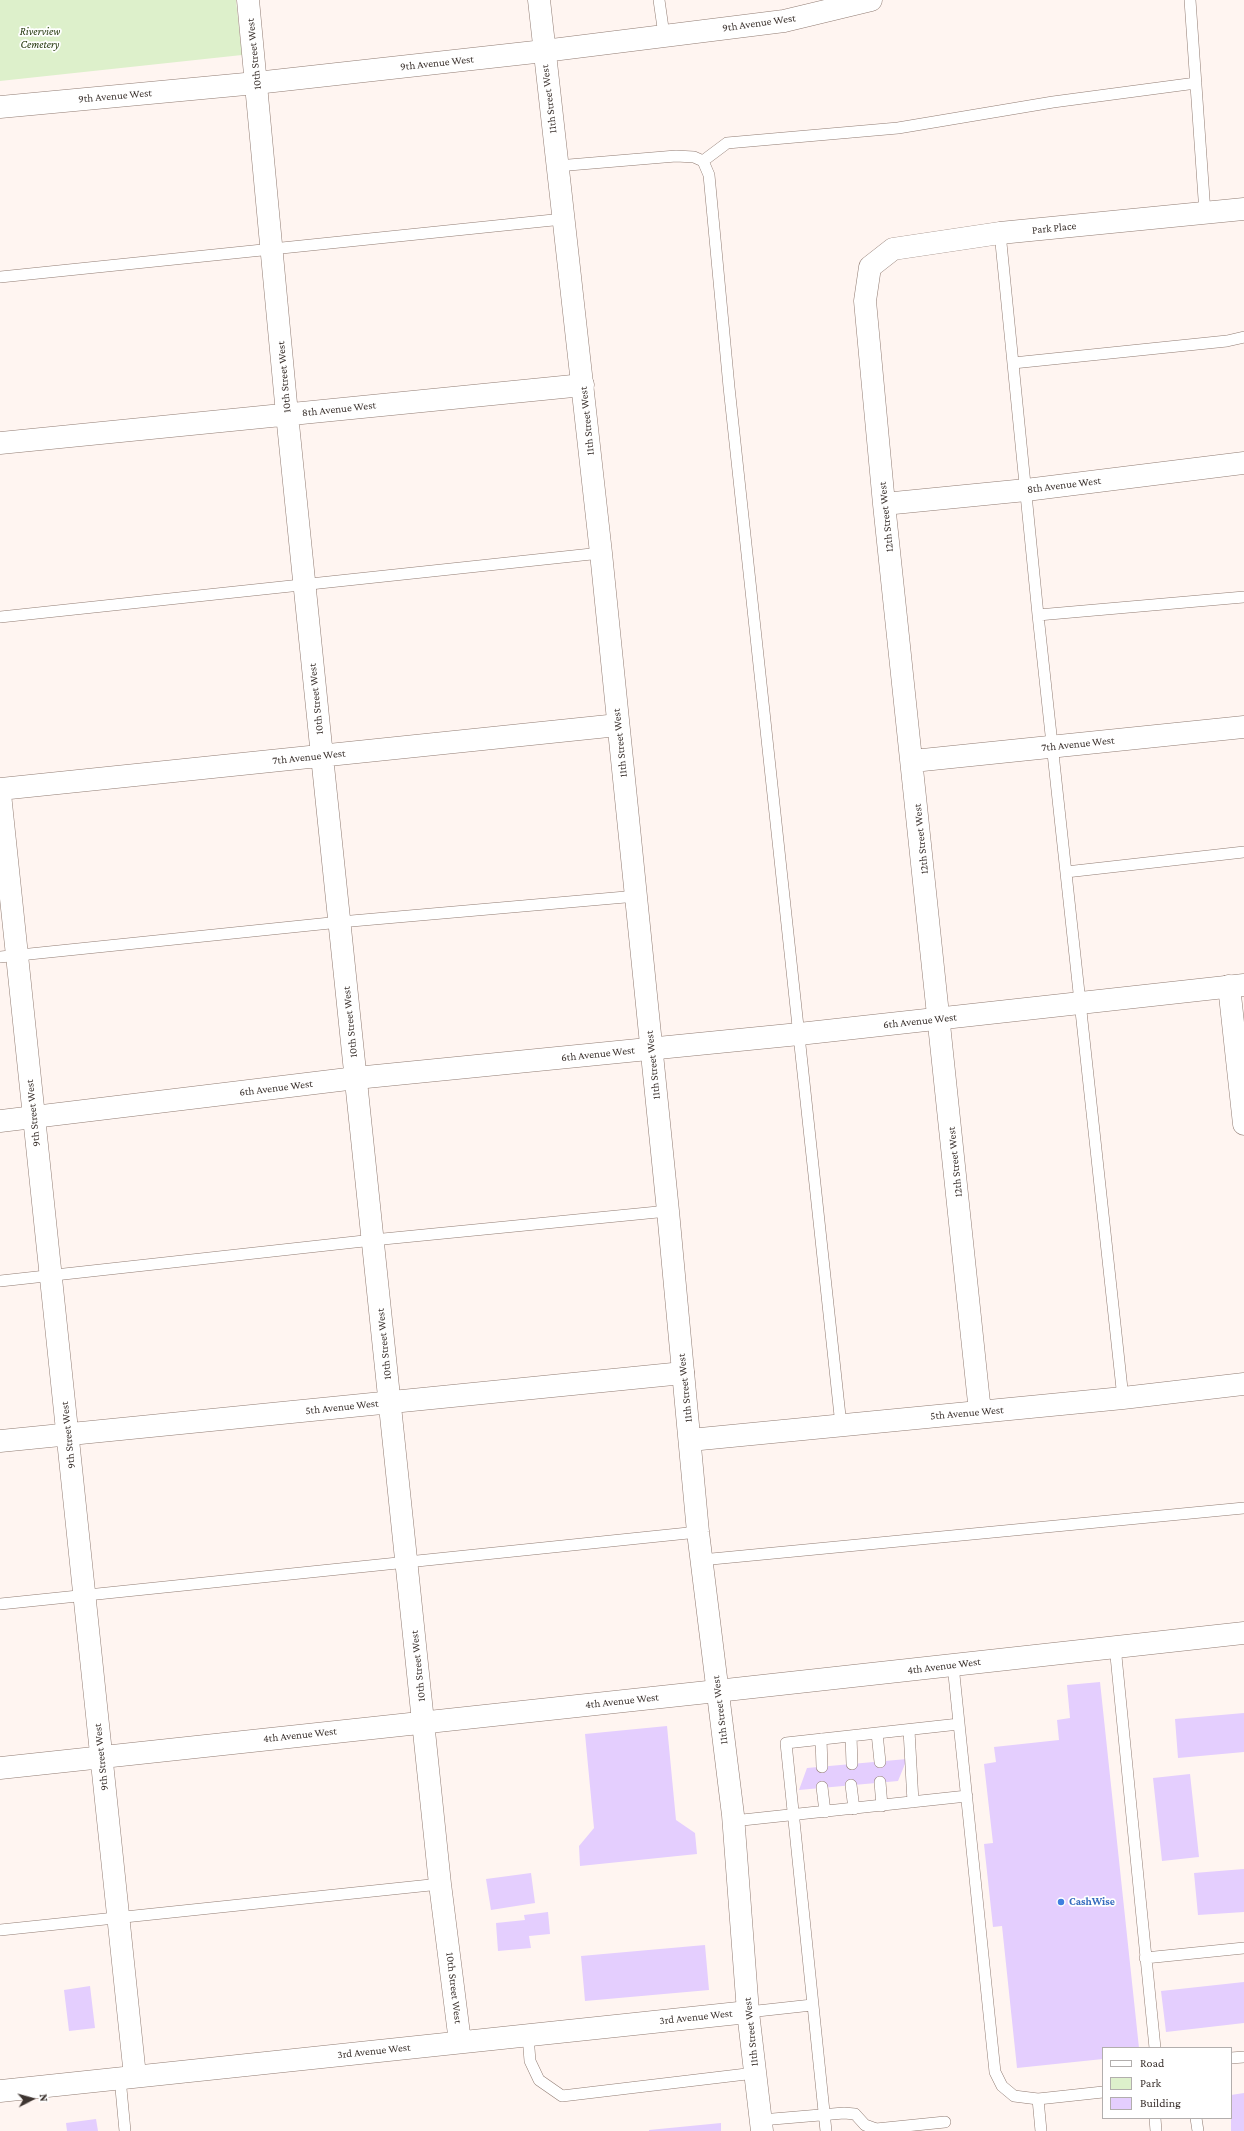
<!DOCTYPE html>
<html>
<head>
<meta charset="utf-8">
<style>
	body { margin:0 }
	#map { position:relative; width:1244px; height:2131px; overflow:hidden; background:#fff5f1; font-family:"Crimson Pro",serif }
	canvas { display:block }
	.legend { position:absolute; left:1102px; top:2047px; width:130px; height:72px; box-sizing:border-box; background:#fff; border:1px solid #b2aead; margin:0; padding:5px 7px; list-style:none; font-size:12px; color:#3e3531 }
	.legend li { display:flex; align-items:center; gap:8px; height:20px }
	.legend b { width:20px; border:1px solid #b2aead }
	.north { position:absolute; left:12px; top:2079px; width:40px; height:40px; -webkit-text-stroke:3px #fff; paint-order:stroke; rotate:84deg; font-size:11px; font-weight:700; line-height:16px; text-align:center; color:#3e3531 }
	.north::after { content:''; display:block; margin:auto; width:14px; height:18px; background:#3e3531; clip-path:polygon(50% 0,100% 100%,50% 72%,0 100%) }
</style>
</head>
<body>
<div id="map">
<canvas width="1244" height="2131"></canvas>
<ul class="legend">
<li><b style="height:5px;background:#fff"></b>Road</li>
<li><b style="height:11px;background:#ddf0cb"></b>Park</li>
<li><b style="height:11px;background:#e4cefe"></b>Building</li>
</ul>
<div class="north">N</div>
</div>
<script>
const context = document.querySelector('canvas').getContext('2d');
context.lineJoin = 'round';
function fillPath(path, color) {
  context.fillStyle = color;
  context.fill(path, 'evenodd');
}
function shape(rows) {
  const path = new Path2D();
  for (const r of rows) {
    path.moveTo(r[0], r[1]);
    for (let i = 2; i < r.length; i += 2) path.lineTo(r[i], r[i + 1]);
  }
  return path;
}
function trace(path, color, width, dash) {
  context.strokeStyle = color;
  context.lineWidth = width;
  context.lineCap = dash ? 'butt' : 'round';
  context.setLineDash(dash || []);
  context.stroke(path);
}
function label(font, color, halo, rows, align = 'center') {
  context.font = font + ' "Crimson Pro",serif';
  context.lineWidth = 3.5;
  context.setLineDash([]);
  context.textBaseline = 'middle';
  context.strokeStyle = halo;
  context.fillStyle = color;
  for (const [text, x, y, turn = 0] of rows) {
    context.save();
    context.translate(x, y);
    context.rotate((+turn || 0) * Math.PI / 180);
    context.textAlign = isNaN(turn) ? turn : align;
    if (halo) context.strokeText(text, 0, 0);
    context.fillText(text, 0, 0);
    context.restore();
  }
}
const green = shape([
	[0,0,236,0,242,55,0,81]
]);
const building = shape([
	[1100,1682,1139,2048,1103,2048,1103,2059,1017,2068,1002,1926,993,1927,984,1844,993,1843,984,1764,996,1762,994,1747,1059,1740,1057,1720,1070,1718,1067,1685],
	[1244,1713,1244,1752,1178,1758,1175,1719],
	[667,1726,676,1820,695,1833,697,1854,580,1866,579,1846,594,1828,585,1734],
	[907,1759,898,1781,799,1790,807,1768],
	[1190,1774,1199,1857,1162,1861,1153,1778],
	[1244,1869,1244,1912,1198,1915,1194,1873],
	[531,1873,535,1903,491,1910,486,1879],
	[548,1912,550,1934,529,1936,531,1948,498,1951,496,1923,525,1920,524,1915],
	[705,1945,709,1990,585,2001,581,1956],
	[1244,1982,1244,2023,1166,2032,1161,1991],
	[90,1986,95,2028,69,2031,64,1990],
	[1244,2093,1244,2131,1231,2131,1231,2095],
	[96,2119,98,2131,67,2131,66,2123],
	[721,2123,721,2131,649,2131,649,2130]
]);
const service = shape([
	[659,0,664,35],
	[1190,0,1205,213],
	[703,161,727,143,898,128,1053,102,1196,83],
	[557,166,676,156,694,157,703,161,709,175,729,387,841,1425],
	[1000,233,1038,615,1123,1398],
	[0,277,563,219],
	[1013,363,1227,341,1244,337],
	[1038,615,1244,597],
	[0,617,601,553],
	[1066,872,1244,852],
	[0,957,340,922,637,896],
	[0,1281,373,1240,668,1211],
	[701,1560,1244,1508],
	[0,1604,698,1532],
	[1115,1646,1155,2048],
	[953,1665,995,2072,1002,2086,1014,2096,1038,2099],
	[909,1730,913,1802],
	[877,1733,880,1762],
	[851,1736,852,1764],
	[821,1739,822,1767],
	[880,1782,882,1806],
	[851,1785,854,1809],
	[822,1787,825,1812],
	[733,1821,967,1796],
	[0,1930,440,1884],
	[1145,1958,1244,1948],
	[748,2012,812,2005],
	[528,2036,530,2061,539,2080,562,2096,755,2073],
	[1231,2058,1244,2057],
	[120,2078,125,2131],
	[1155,2118,1156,2131],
	[1196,2118,1198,2131],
	[761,2120,844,2113,855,2114,865,2125,876,2129,945,2122],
	[826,2131,786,1743,959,1724],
	[1041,2131,1038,2099,1103,2092]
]);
const minor = shape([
	[248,0,287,414,322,756,440,1884,460,2042],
	[0,443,583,385],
	[884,504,1026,490,1244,463],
	[913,761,1244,727],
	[0,789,618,725],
	[0,794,135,2076],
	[1229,986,1244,1124],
	[980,1412,884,504,865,301,870,267,893,249,1000,233,1244,209],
	[690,1440,1123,1398,1244,1384],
	[0,1441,683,1373],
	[0,1768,717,1691],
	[0,2091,748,2012]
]);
const tertiary = shape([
	[0,107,256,83,544,51,784,21,871,0],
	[0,1121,356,1078,799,1034,1244,985],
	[717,1691,1244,1633]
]);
const secondary = shape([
	[539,0,601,553,668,1211,698,1532,733,1815,748,2012,762,2131]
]);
const markers = [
	[1061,1902,4,"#3f7fe0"]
];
const streetNames = [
	["9th Avenue West",759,23,-8],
	["10th Street West",254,54,-96],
	["9th Avenue West",437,63,-6],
	["9th Avenue West",115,96,-5],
	["11th Street West",549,99,-97],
	["Park Place",1054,228,-6],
	["10th Street West",284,377,-95],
	["8th Avenue West",339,409,-6],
	["11th Street West",587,421,-96],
	["8th Avenue West",1064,485,-7],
	["12th Street West",886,517,-96],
	["10th Street West",316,699,-96],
	["11th Street West",620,743,-96],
	["7th Avenue West",1078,744,-6],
	["7th Avenue West",309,757,-6],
	["12th Street West",921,839,-96],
	["6th Avenue West",920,1021,-6],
	["10th Street West",350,1022,-96],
	["6th Avenue West",598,1054,-6],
	["11th Street West",653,1065,-96],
	["6th Avenue West",276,1088,-7],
	["9th Street West",33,1113,-96],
	["12th Street West",955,1162,-96],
	["10th Street West",384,1344,-96],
	["11th Street West",685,1388,-96],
	["5th Avenue West",342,1407,-6],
	["5th Avenue West",967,1413,-5],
	["9th Street West",68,1435,-96],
	["10th Street West",418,1666,-96],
	["4th Avenue West",944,1666,-7],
	["4th Avenue West",622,1701,-6],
	["11th Street West",720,1710,-97],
	["4th Avenue West",300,1735,-6],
	["9th Street West",101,1757,-96],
	["10th Street West",454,1988,83],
	["3rd Avenue West",696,2017,-6],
	["11th Street West",751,2032,-96],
	["3rd Avenue West",374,2051,-6]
];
const parkNames = [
	["Riverview",40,32],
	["Cemetery",40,45]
];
const shopNames = [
	["CashWise",1069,1902]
];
fillPath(green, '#ddf0cb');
fillPath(building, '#e4cefe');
trace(service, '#917c73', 12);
trace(minor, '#917c73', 23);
trace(tertiary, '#917c73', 23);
trace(secondary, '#917c73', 23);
trace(service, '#fff', 11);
trace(minor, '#fff', 22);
trace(tertiary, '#fff', 22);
trace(secondary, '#fff', 22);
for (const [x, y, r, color] of markers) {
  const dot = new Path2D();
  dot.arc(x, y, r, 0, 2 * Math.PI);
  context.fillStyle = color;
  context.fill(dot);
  trace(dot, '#fff', 1.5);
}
label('11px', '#3e3531', '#fff', streetNames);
label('italic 11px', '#25380e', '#fff', parkNames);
label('bold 11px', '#366cbe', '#fff', shopNames, 'left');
</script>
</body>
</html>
